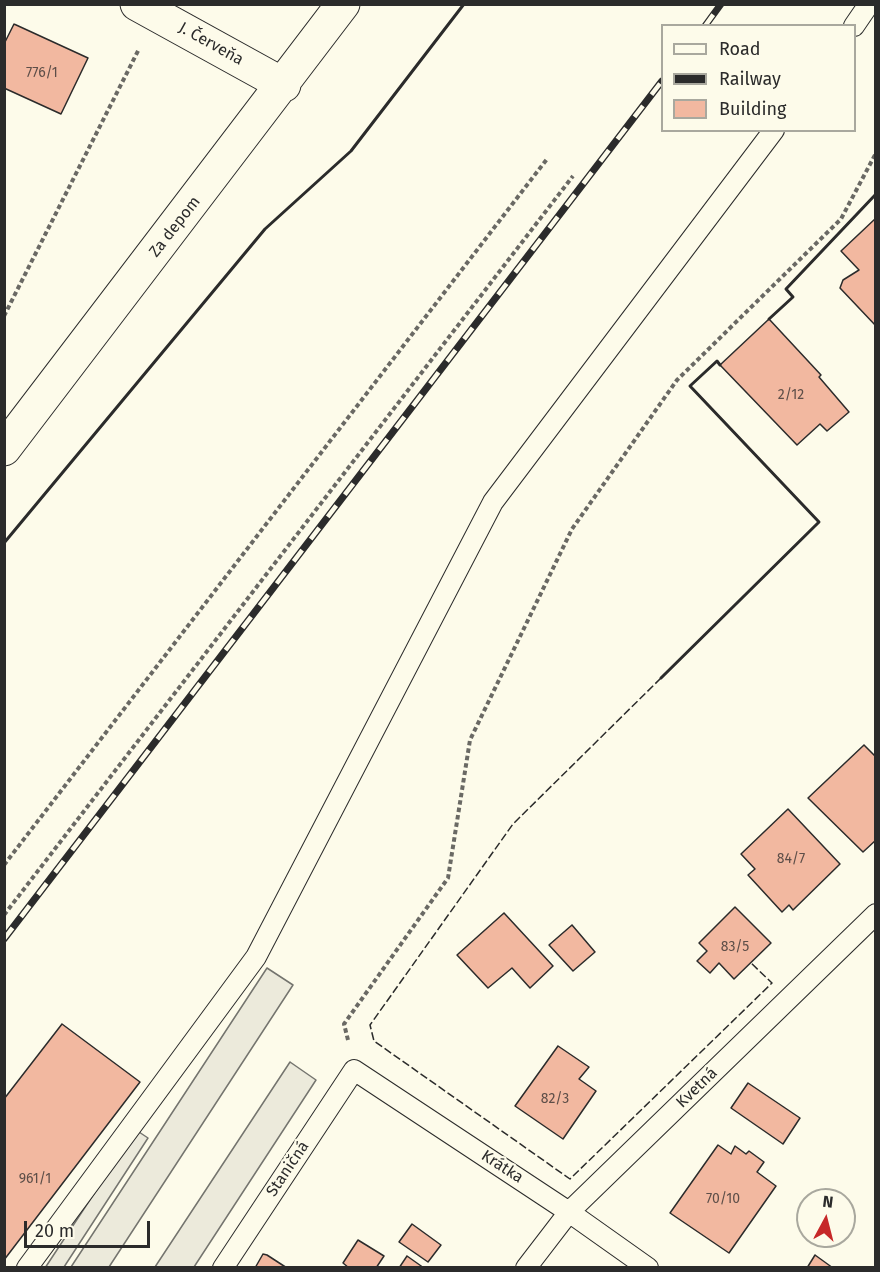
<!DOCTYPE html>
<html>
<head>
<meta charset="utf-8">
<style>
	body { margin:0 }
	#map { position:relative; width:880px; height:1272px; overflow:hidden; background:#fdfbea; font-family:"Fira Sans",sans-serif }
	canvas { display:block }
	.frame { position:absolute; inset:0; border:6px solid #2b2b2b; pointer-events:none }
	.legend { position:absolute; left:661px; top:24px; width:195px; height:108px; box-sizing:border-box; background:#fdfbea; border:2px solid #a9a89e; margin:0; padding:8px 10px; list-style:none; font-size:18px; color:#2b2b2b }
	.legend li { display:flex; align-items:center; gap:12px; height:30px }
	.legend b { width:30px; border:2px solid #a9a89e }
	.north { position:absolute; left:796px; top:1188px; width:60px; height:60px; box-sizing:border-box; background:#fdfbea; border:2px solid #a9a89e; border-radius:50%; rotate:7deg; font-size:16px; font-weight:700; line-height:24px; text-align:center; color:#2b2b2b }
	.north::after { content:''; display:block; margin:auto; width:21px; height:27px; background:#c62828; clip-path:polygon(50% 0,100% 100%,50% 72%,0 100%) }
	.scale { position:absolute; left:24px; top:1221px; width:126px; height:27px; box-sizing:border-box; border:3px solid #2b2b2b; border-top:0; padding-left:8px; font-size:18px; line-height:21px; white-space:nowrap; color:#2b2b2b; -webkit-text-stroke:4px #fdfbea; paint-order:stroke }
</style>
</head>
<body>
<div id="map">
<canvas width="880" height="1272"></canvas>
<div class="frame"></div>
<ul class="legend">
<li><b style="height:8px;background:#fdfbea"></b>Road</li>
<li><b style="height:8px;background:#2b2b2b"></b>Railway</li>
<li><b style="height:16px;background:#f2b8a0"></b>Building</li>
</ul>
<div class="north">N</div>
<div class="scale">20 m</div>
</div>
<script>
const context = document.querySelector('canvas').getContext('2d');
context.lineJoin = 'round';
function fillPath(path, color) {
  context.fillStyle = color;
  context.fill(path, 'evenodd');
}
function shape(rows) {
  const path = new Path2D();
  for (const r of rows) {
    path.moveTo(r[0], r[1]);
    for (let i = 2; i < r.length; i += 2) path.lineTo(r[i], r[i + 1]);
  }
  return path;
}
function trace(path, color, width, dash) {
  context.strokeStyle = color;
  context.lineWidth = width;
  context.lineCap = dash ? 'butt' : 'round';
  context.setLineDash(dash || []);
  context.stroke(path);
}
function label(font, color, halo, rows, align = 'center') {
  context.font = font + ' "Fira Sans",sans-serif';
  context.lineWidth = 4.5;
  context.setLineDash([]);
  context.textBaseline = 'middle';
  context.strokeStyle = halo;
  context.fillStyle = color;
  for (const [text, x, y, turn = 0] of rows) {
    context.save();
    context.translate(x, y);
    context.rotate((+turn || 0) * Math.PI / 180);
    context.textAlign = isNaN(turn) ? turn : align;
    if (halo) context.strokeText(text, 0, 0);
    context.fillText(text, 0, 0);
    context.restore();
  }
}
const parking = shape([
	[267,968,293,985,109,1267,71,1267,267,968],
	[290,1062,316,1080,194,1267,155,1267,290,1062],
	[136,1130,148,1138,64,1267,45,1268,136,1130]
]);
const building = shape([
	[14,24,88,58,61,114,4,88,4,44,14,24],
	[876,218,876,326,840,288,843,280,859,270,841,251,876,218],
	[769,319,821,375,819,377,849,412,827,431,820,424,797,445,720,365,769,319],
	[864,745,876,757,876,840,863,852,808,798,864,745],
	[788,809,840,864,793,910,789,905,782,912,748,875,755,869,741,854,788,809],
	[735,907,771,943,734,979,719,963,710,973,697,961,707,951,699,943,735,907],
	[504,913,553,966,530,988,512,968,488,988,457,955,504,913],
	[572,925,595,952,573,971,549,945,572,925],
	[62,1024,140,1082,4,1260,4,1099,62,1024],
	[558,1046,589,1067,579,1079,596,1091,563,1139,515,1106,558,1046],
	[748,1083,800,1118,783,1144,731,1108,748,1083],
	[718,1145,731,1154,735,1146,746,1154,749,1151,764,1162,757,1172,776,1186,729,1253,670,1213,718,1145],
	[412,1224,441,1245,428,1262,399,1242,412,1224],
	[358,1240,384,1256,376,1268,349,1268,343,1263,358,1240],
	[263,1254,267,1255,287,1268,255,1268,263,1254],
	[815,1255,833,1268,807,1268,815,1255],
	[407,1256,424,1268,399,1268,407,1256]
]);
const path = shape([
	[4,316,139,49],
	[4,865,547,159],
	[4,915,573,176],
	[348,1040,344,1024,448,878,470,740,572,529,677,380,841,219,876,153]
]);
const service = shape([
	[854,26,869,4],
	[27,1268,256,957,493,502,774,130],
	[223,1268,354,1070,569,1212,648,1268],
	[526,1268,569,1212,876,914]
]);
const minor = shape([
	[137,4,284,85],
	[4,449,343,4]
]);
const rail = shape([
	[705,26,721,4],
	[4,939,662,81]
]);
const fence = shape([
	[661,678,513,824,370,1025,374,1041,570,1179,772,983,750,962]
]);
const wall = shape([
	[769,319,793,297,786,289,876,194],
	[4,543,265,229,351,151,464,4],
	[661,678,819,522,690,386,717,361,720,365]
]);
const numberNames = [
	["776/1",42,73],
	["2/12",791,395],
	["84/7",791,859],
	["83/5",735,947],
	["82/3",555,1099],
	["961/1",35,1179],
	["70/10",723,1199]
];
const streetNames = [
	["J. Červeňa",211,44,29],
	["Za depom",175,227,-52],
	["Kvetná",697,1088,-44],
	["Krátka",502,1167,33],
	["Staničná",288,1169,-56]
];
fillPath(parking, '#eceadb');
trace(parking, '#74746e', 1.5);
fillPath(building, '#f2b8a0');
trace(building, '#2b2b2b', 1.5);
trace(service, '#2b2b2b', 22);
trace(minor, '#2b2b2b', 35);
trace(path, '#6a6964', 4, [4.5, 3]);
trace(service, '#fdfbea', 20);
trace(minor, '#fdfbea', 33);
trace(rail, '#2b2b2b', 7);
trace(rail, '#fdfbea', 4.5, [14]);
trace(fence, '#2b2b2b', 1.5, [8, 3]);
trace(wall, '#2b2b2b', 3);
label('14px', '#5d4e48', null, numberNames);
label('16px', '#2b2b2b', '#fdfbea', streetNames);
</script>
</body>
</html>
